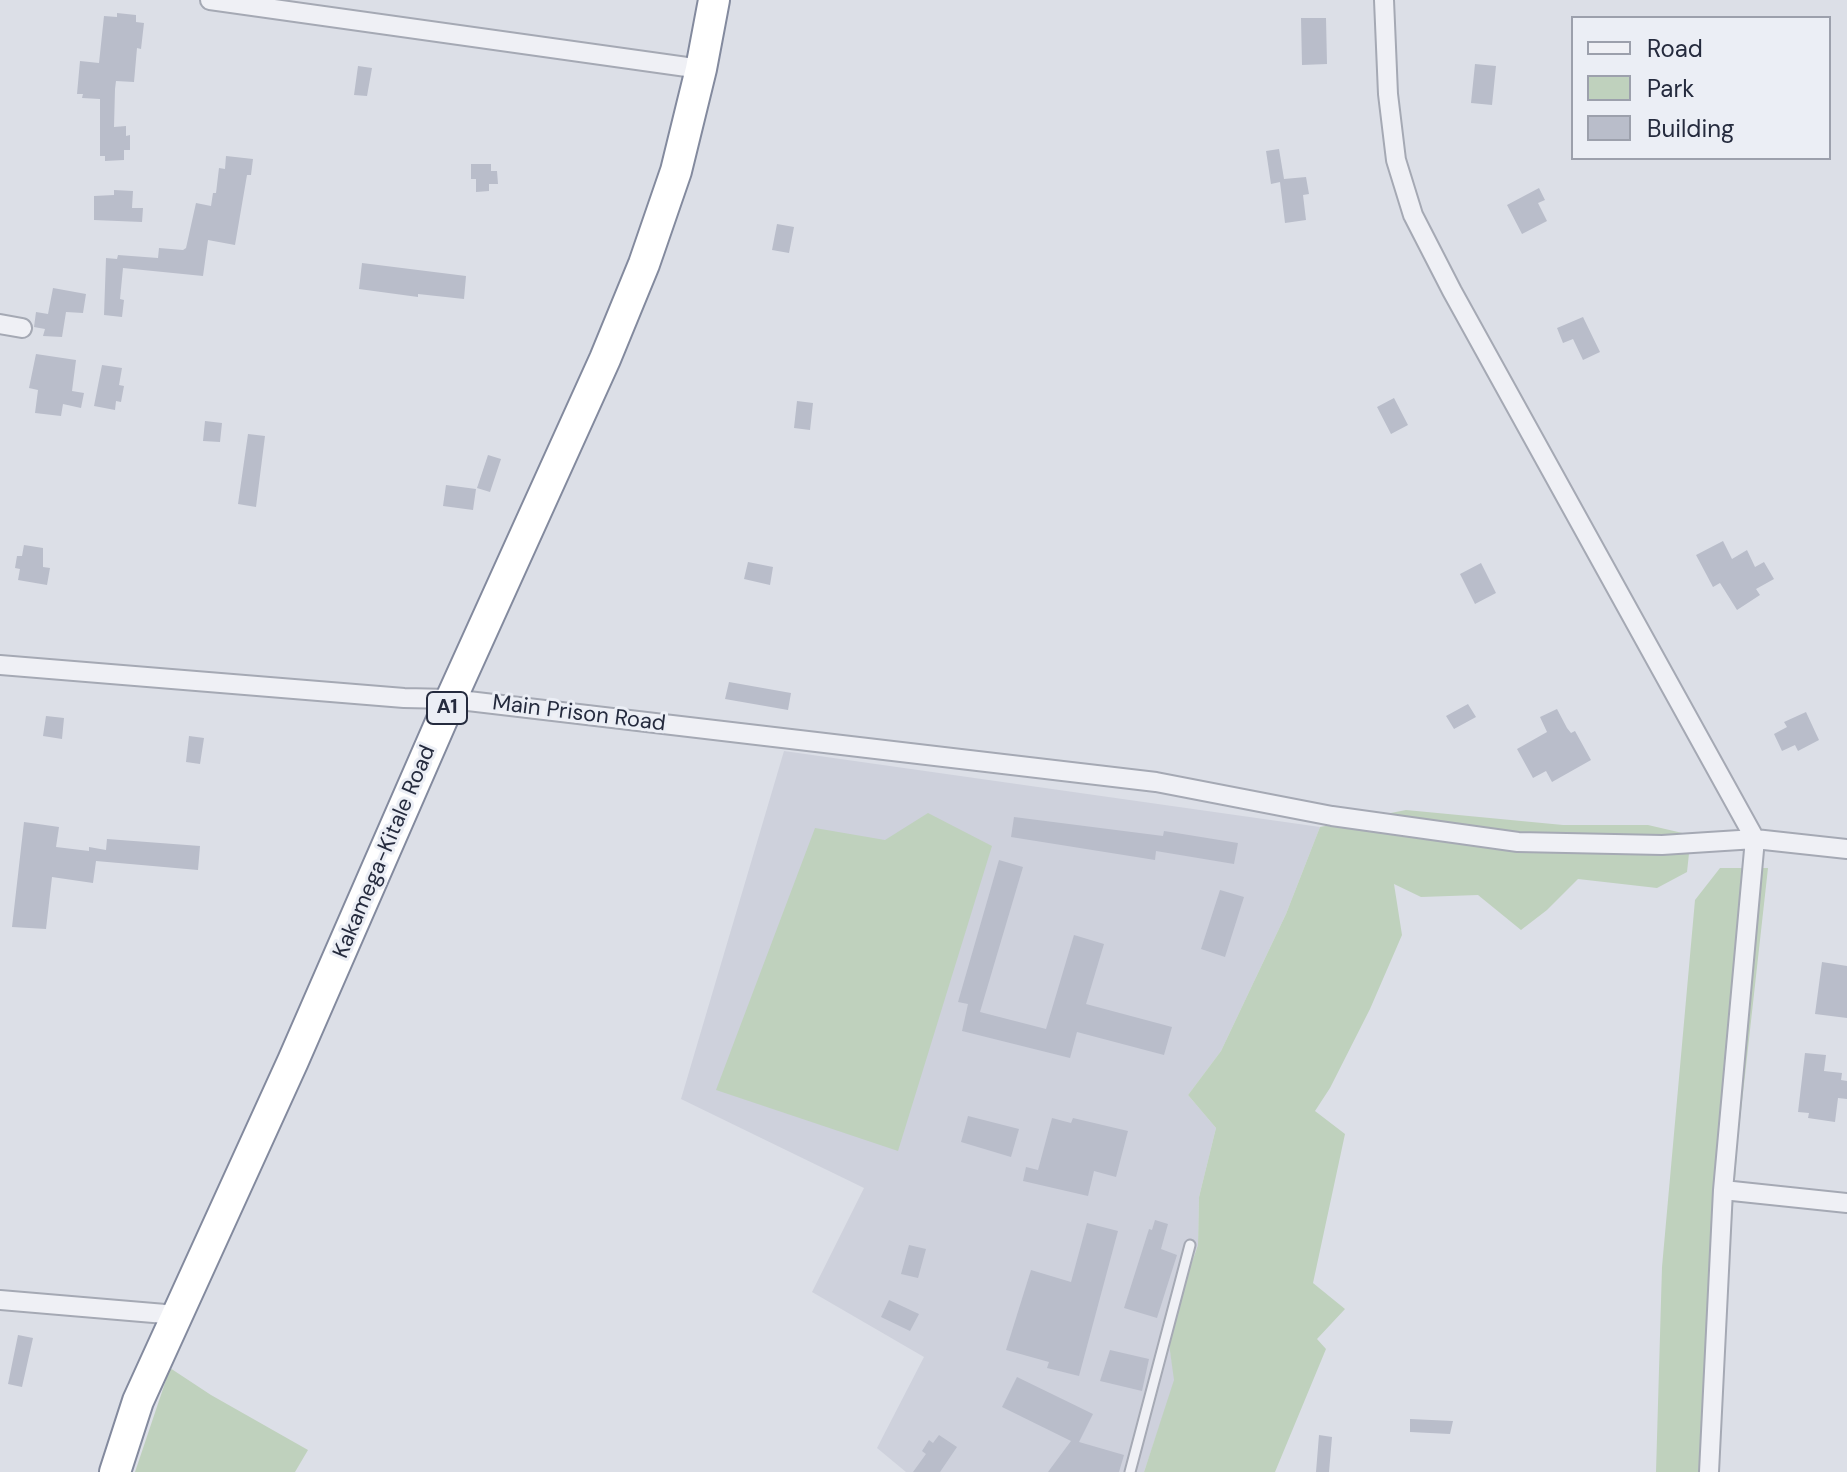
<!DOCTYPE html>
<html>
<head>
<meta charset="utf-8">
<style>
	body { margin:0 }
	#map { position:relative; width:1847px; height:1472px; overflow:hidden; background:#dcdfe7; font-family:"DM Sans",sans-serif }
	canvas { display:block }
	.legend { position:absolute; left:1571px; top:16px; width:260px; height:144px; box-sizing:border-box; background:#ebeef5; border:2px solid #9ca0ac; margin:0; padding:10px 14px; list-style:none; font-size:24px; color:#252b3e }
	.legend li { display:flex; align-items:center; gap:16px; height:40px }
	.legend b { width:40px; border:2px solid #9ca0ac }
</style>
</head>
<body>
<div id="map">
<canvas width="1847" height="1472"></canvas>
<ul class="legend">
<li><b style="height:10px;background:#eff0f5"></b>Road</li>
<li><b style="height:22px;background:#bfd1bd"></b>Park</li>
<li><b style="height:22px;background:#b9bdca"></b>Building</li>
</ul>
</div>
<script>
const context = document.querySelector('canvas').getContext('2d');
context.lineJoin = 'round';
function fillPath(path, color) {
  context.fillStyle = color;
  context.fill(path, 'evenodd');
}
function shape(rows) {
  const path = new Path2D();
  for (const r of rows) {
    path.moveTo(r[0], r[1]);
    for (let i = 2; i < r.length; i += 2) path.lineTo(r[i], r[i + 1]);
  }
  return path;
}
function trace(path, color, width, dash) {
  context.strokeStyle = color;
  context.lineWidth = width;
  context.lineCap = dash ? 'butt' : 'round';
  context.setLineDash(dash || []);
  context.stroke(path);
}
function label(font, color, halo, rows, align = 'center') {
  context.font = font + ' "DM Sans",sans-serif';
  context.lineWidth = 6;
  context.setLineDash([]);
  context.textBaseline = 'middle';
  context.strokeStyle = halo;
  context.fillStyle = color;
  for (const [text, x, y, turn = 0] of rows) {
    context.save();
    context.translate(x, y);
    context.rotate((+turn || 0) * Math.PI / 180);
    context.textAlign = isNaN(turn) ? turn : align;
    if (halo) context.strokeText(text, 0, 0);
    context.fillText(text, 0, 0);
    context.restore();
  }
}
const built = shape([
	[784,751,1320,827,1286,914,1221,1051,1188,1095,1216,1128,1199,1197,1198,1245,1177,1304,1169,1344,1175,1380,1144,1472,906,1472,877,1448,924,1357,812,1292,864,1188,681,1099]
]);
const green = shape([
	[1406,810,1563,825,1648,825,1691,835,1687,872,1657,888,1578,879,1547,910,1521,930,1478,895,1421,897,1394,884,1402,935,1370,1009,1330,1088,1315,1111,1345,1134,1313,1283,1345,1309,1317,1339,1326,1349,1275,1472,1144,1472,1174,1380,1169,1344,1177,1304,1198,1245,1199,1197,1216,1128,1188,1095,1221,1051,1286,914,1320,827],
	[928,813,992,846,898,1151,716,1090,815,828,885,840],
	[1720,868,1768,868,1738,1138,1714,1472,1656,1472,1662,1267,1695,900],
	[170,1368,211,1395,308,1450,295,1472,135,1472]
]);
const building = shape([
	[117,13,136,15,136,22,144,23,141,49,137,48,134,82,116,81,115,89,114,127,126,126,126,136,130,135,130,150,124,150,124,160,105,161,105,156,100,156,100,99,82,98,83,94,77,94,80,61,99,63,104,16,117,17],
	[1301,18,1326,18,1327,64,1302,65],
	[1475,64,1496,66,1492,105,1471,103],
	[358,66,372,68,367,96,354,95],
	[1279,149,1284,179,1306,177,1309,194,1303,195,1306,220,1285,223,1280,182,1271,184,1266,151],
	[226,156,253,159,251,175,247,175,235,245,208,240,203,276,123,268,120,299,124,300,122,317,104,315,106,258,117,259,118,255,158,258,159,248,183,250,186,248,196,203,211,206,213,193,216,193,219,168,225,169],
	[471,164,491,164,491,171,497,171,498,184,489,184,489,191,476,192,476,179,471,179],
	[1539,188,1545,200,1538,203,1547,221,1522,234,1507,205],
	[114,190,133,191,132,208,143,208,142,222,94,220,94,196,114,195],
	[777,224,794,227,789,253,772,250],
	[362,263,466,276,464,299,418,294,418,297,359,289],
	[53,288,86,294,83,313,66,312,62,337,43,336,45,329,34,327,36,312,48,314],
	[1583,317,1600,352,1583,360,1573,339,1563,343,1557,328],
	[36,354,76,360,72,391,84,393,81,408,63,404,61,416,35,413,38,390,29,388],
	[102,365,122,368,119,385,124,386,121,402,116,401,115,410,94,406],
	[1394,398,1408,425,1391,434,1377,407],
	[797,401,813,403,810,430,794,428],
	[205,421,222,423,220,442,203,441],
	[248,434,265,436,256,507,238,504],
	[488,455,501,459,490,492,477,488],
	[446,485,476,489,473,510,443,506],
	[1723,541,1732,559,1747,550,1755,567,1764,562,1774,579,1756,589,1760,595,1737,610,1720,583,1713,587,1696,555],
	[24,545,43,548,43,567,50,568,47,585,18,580,20,569,15,568,17,556,22,556],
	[748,562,773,567,770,585,744,579],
	[1481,563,1496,593,1475,604,1460,574],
	[729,682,791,693,788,710,725,699],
	[1468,704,1476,717,1454,729,1446,716],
	[1557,709,1567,728,1571,733,1575,731,1591,760,1552,782,1546,771,1533,778,1517,749,1547,732,1540,717],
	[1806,712,1819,740,1798,751,1795,745,1782,751,1774,734,1787,727,1784,722],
	[46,716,64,718,62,739,43,736],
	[189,736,204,738,200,764,186,762],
	[1014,817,1163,836,1164,831,1238,843,1234,864,1156,851,1155,860,1011,837],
	[24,822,59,827,56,847,89,851,89,847,106,850,107,839,200,846,198,870,96,861,93,883,52,877,46,929,12,927],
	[999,860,1023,867,980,1012,1046,1029,1074,935,1104,944,1086,1004,1172,1027,1164,1055,1077,1032,1070,1058,962,1031,968,1004,958,1002],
	[1220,890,1244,897,1225,957,1201,949],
	[1822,962,1847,966,1847,1018,1815,1014],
	[1805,1053,1826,1055,1824,1071,1842,1073,1841,1080,1847,1081,1847,1099,1838,1098,1835,1122,1808,1118,1809,1113,1798,1112],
	[968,1116,1019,1129,1011,1157,961,1142],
	[1052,1118,1071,1123,1073,1118,1128,1131,1116,1177,1094,1171,1088,1196,1023,1181,1026,1167,1038,1170],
	[1155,1220,1168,1224,1161,1249,1177,1255,1157,1318,1124,1308,1149,1229,1152,1230],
	[1087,1223,1118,1231,1079,1376,1047,1368,1049,1362,1006,1350,1031,1270,1071,1282],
	[909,1245,926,1249,918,1278,901,1274],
	[889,1300,919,1314,910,1331,881,1317],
	[18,1335,33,1338,22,1387,8,1384],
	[1110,1350,1149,1359,1142,1391,1100,1381],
	[1017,1377,1093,1414,1079,1442,1124,1455,1119,1472,1048,1472,1071,1441,1002,1407],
	[1410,1419,1453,1421,1450,1434,1410,1432],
	[939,1435,957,1447,940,1472,913,1472,926,1454,922,1451,929,1440,933,1443],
	[1319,1435,1332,1437,1329,1472,1316,1472]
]);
const service = shape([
	[1130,1472,1190,1245]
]);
const minor = shape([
	[210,0,701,69],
	[1384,0,1388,94,1396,160,1413,215,1452,291,1755,839,1723,1190,1709,1472],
	[0,324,22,328],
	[0,665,404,698,451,699,1156,782,1332,816,1518,842,1662,845,1755,839,1847,849],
	[1723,1190,1847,1203],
	[0,1300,177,1315]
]);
const trunk = shape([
	[115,1472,138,1401,293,1061,451,699,605,359,644,264,676,171,701,69,714,0]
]);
const shields = [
	[447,708,40]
];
const shieldNames = [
	["A1",447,708]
];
const streetNames = [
	["Main Prison Road",579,714,7],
	["Kakamega-Kitale Road",385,852,-67]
];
fillPath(built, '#ced1dc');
fillPath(green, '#bfd1bd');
fillPath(building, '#b9bdca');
trace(service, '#a5a9b4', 13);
trace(minor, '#a5a9b4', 22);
trace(trunk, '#838a9e', 34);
trace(service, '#eff0f5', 9);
trace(minor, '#eff0f5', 18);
trace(trunk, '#fff', 30);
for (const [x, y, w] of shields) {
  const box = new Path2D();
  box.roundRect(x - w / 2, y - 16, w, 32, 6);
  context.fillStyle = '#ebeef5';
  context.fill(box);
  trace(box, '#252b3e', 2);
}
label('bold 20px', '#252b3e', null, shieldNames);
label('22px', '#252b3e', '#ebeef5', streetNames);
</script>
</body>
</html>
